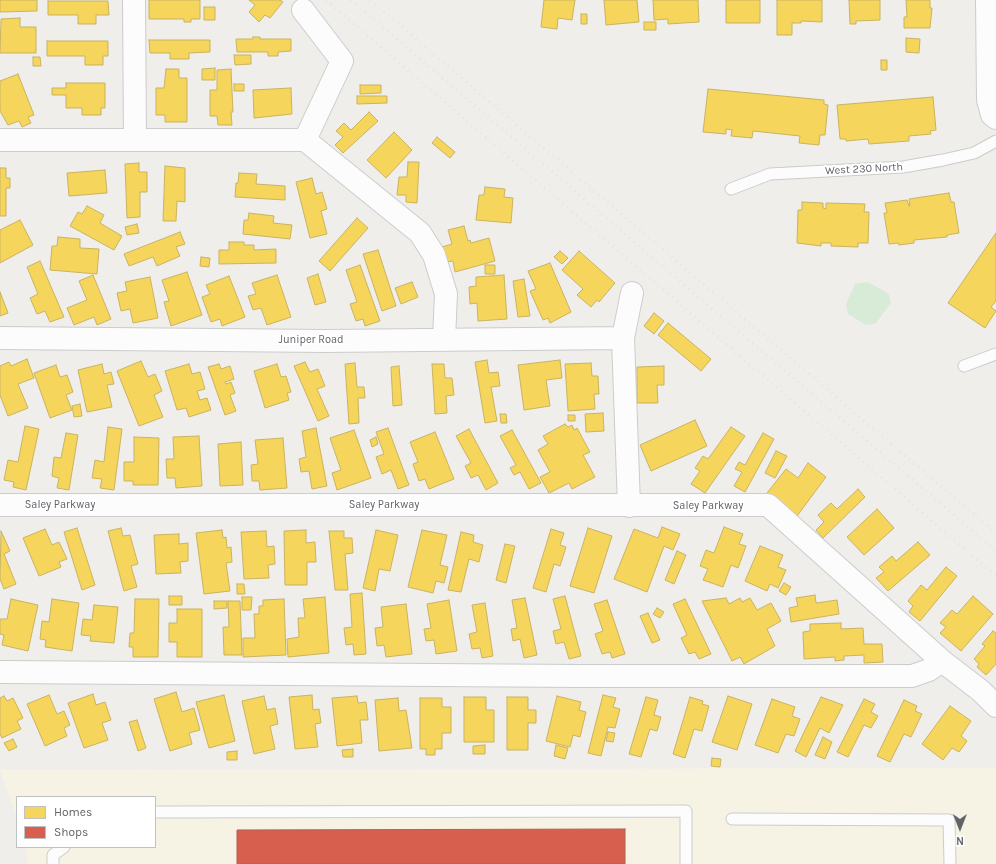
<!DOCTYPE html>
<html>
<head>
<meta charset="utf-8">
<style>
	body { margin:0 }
	#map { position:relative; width:996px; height:864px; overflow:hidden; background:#efeeea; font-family:Karla,sans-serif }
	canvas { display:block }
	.legend { position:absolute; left:16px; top:796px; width:140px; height:52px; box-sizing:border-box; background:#fff; border:1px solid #bfc1c3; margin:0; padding:5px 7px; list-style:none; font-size:12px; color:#5f6368 }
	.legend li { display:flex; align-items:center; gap:8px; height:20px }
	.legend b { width:20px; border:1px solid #bfc1c3 }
	.north { position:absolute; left:940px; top:808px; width:40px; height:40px; -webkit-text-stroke:3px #fff; paint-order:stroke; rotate:180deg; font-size:11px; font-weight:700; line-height:16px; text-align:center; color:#5f6368 }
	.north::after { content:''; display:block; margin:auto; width:14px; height:18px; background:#5f6368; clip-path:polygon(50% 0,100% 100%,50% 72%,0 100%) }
</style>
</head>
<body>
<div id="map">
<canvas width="996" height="864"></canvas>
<ul class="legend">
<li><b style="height:11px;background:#f6d55c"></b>Homes</li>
<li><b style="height:11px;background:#d6604d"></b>Shops</li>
</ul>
<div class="north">N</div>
</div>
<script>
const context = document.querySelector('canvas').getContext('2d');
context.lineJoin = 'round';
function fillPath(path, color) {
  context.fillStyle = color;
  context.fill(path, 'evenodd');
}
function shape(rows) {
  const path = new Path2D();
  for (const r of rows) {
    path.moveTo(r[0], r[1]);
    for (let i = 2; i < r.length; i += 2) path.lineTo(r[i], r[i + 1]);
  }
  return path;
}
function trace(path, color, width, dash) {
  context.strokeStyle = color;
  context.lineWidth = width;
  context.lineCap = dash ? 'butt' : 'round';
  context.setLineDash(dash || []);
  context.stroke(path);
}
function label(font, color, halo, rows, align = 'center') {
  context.font = font + ' Karla,sans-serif';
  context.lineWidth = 4;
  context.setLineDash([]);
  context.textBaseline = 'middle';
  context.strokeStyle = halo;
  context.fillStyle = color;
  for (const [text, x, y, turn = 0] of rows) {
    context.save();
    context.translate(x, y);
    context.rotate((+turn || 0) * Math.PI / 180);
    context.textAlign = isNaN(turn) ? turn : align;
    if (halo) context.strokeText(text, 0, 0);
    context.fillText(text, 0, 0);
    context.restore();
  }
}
const commercial = shape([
	[996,768,996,864,28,864,26,847,155,847,155,797,17,797,17,819,0,770]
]);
const green = shape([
	[868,282,889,294,891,303,875,324,866,325,848,314,846,304,855,284]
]);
const homes = shape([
	[0,0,37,0,37,11,0,12,0,0],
	[149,0,200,0,200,19,191,19,191,22,184,22,184,19,149,19,149,0],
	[249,0,280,0,283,2,270,18,265,15,259,22,249,12,255,5,249,0],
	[544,0,575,0,572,20,558,18,557,29,541,27,544,0],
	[604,0,637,0,639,22,606,25,604,0],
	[653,0,698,0,699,22,668,24,668,19,654,20,653,0],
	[726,0,760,0,760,23,726,23,726,0],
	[777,0,822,0,822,22,801,21,801,23,792,23,792,35,777,35,777,0],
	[849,0,880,0,880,20,856,21,856,24,850,24,849,0],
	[906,0,930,0,930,8,932,8,930,28,904,28,904,17,907,17,906,0],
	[48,1,108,1,109,15,96,15,96,24,78,24,78,15,48,15,48,1],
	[204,7,215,7,215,20,204,20,204,7],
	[581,14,587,14,587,24,581,24,581,14],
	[20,18,20,27,36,27,36,53,0,53,1,19,20,18],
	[644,22,656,22,656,30,644,30,644,22],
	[253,37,260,37,260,39,291,39,291,51,278,52,278,56,268,56,268,52,237,52,236,39,253,39,253,37],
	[906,38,920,39,919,53,906,52,906,38],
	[149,40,210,40,210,52,189,53,189,59,170,59,170,53,150,53,149,40],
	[47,41,108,41,108,56,103,56,103,65,85,65,85,56,47,56,47,41],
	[234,55,251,55,251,64,235,65,234,55],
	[33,57,40,57,41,66,33,66,33,57],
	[881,60,887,60,887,70,881,70,881,60],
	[215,68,215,80,202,80,202,69,215,68],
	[166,69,179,69,179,78,187,78,187,122,165,122,165,115,156,115,156,88,164,88,166,69],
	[231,69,233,112,231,112,232,125,218,125,217,116,210,116,210,90,217,90,217,70,231,69],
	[18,74,34,115,28,117,31,123,22,127,19,121,8,125,0,111,0,81,18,74],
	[66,83,105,83,105,108,101,108,101,115,82,115,82,108,66,108,66,95,52,95,52,88,66,88,66,83],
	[234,84,244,84,244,91,234,91,234,84],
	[360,85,381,85,381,93,360,94,360,85],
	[291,88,292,114,254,118,253,90,291,88],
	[708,89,824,100,824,104,828,105,825,135,820,135,819,145,799,143,800,136,753,131,752,138,731,136,732,130,726,129,726,134,703,132,708,89],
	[357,96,387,96,387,103,357,104,357,96],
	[933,97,936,130,930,131,931,134,909,136,909,141,869,144,868,139,846,141,846,139,840,139,837,105,933,97],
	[369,112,378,121,343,153,335,145,343,137,336,131,344,123,351,130,369,112],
	[394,132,412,150,386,178,367,160,394,132],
	[437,137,455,152,450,158,432,143,437,137],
	[408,162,419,162,417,203,406,202,406,195,397,195,399,177,407,177,408,162],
	[139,163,139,172,147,172,147,192,140,192,140,217,127,218,125,164,139,163],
	[165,166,185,168,185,202,177,201,176,221,163,221,165,166],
	[0,168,6,168,6,178,10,178,10,188,6,188,6,216,0,216,0,168],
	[105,170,107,193,69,196,67,173,105,170],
	[239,173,257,174,256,184,285,186,285,200,235,197,236,183,238,183,239,173],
	[312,178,316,194,322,192,327,209,321,211,327,234,310,238,296,182,312,178],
	[485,187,505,189,504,197,513,198,511,223,476,220,479,195,484,195,485,187],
	[949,193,951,202,954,202,959,233,947,235,947,237,914,240,914,243,899,245,898,243,889,244,884,213,887,213,885,203,907,200,909,206,910,206,909,199,949,193],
	[802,202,823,203,823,208,826,209,826,203,865,204,864,212,869,212,868,243,858,243,858,247,831,246,831,243,821,243,821,246,797,243,798,210,802,210,802,202],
	[87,206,104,215,100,223,122,236,114,250,70,226,78,212,82,214,87,206],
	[249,213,274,216,273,223,292,225,290,239,243,234,244,220,248,220,249,213],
	[357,218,368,228,330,271,319,261,357,218],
	[20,220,33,245,0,263,0,230,20,220],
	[137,224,139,233,127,235,125,227,137,224],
	[464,226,468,241,470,240,471,243,489,238,495,261,455,272,453,261,446,262,442,247,452,244,448,230,464,226],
	[180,232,185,244,176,247,180,256,157,266,153,257,129,266,124,254,180,232],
	[996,233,996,301,991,307,996,311,985,328,948,303,996,233],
	[58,237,80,239,80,248,99,249,97,274,50,270,52,246,57,246,58,237],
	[229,242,244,242,244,245,254,245,254,250,276,249,276,263,219,264,219,250,229,250,229,242],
	[378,250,396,306,382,311,363,254,378,250],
	[560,251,568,258,562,264,554,257,560,251],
	[579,251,615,283,599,302,597,300,591,307,577,295,583,289,562,270,579,251],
	[201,257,210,258,209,267,200,266,201,257],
	[40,261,64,317,50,322,45,311,37,314,30,298,38,294,27,267,40,261],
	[550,263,571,312,550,323,548,318,543,320,530,291,536,289,528,271,550,263],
	[360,265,380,321,365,326,363,319,356,321,350,304,357,302,346,270,360,265],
	[485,265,495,265,495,274,485,274,485,265],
	[187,272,202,315,171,326,164,302,169,301,162,280,187,272],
	[318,274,326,302,315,305,307,278,318,274],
	[93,275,111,319,97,325,94,317,74,325,67,308,87,300,79,281,93,275],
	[277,275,291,317,267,325,261,308,253,310,248,296,256,294,252,283,277,275],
	[504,275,507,319,478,321,477,303,470,304,469,287,476,286,476,277,504,275],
	[229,276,245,317,222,326,220,319,211,322,202,297,210,294,206,285,229,276],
	[150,277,158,318,133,323,130,309,121,311,117,293,127,291,125,282,150,277],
	[524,279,530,316,518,317,513,281,524,279],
	[412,282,418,297,401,304,395,288,412,282],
	[0,292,8,313,0,316,0,292],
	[654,313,664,321,654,334,644,326,654,313],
	[668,323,711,359,701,371,658,335,668,323],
	[27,359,34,378,18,384,28,408,8,416,0,395,0,366,9,362,11,366,27,359],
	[487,360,489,373,498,372,500,386,491,387,497,421,485,423,475,362,487,360],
	[560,360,562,378,546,380,550,406,524,410,518,365,560,360],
	[141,361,148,377,155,374,162,391,154,395,163,417,139,426,117,371,141,361],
	[305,362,310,372,318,369,325,386,317,389,329,416,318,421,294,366,305,362],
	[355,363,357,387,364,387,365,398,358,398,359,423,349,424,345,364,355,363],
	[591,363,592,376,598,376,599,394,594,394,595,409,568,411,565,364,591,363],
	[102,364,104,374,111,372,114,384,107,385,112,407,87,412,78,370,102,364],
	[189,364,192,374,200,372,205,389,197,391,200,400,207,398,211,410,189,417,186,408,177,410,165,371,189,364],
	[219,364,221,369,230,366,234,379,225,382,226,384,231,382,235,393,230,395,236,411,225,415,208,367,219,364],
	[277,364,281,377,286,376,291,392,287,393,289,400,265,408,254,371,277,364],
	[432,364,444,364,445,378,452,378,454,395,446,396,447,413,435,414,432,364],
	[56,365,60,377,67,375,73,392,66,395,72,410,50,418,34,373,56,365],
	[399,366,402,405,393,406,391,367,399,366],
	[664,366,664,385,657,385,658,403,637,403,637,367,664,366],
	[80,404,82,416,74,417,72,406,80,404],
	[603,413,604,431,586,432,585,414,603,413],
	[500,414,506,414,507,423,501,423,500,414],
	[568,415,575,415,575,421,568,421,568,415],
	[695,420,707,446,651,471,640,445,695,420],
	[565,424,568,427,572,425,574,430,577,428,590,452,583,455,595,477,572,489,569,483,549,493,540,477,550,472,538,450,548,444,543,436,565,424],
	[25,426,39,429,26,490,13,487,14,482,4,480,8,460,18,462,25,426],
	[108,427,122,429,114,490,100,488,102,479,92,478,95,460,104,462,108,427],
	[731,427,745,436,705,493,691,484,700,471,695,468,703,456,708,459,731,427],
	[316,428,327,486,312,489,309,471,301,472,299,459,306,457,302,431,316,428],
	[388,428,409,485,398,489,391,470,382,474,376,457,384,454,376,432,388,428],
	[469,429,498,483,486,490,478,475,471,478,465,466,471,463,456,436,469,429],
	[354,430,371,478,337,490,332,473,341,470,330,438,354,430],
	[512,430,541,483,529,489,520,472,514,475,510,468,516,465,500,436,512,430],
	[435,432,454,479,429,489,425,479,419,481,413,464,418,462,410,442,435,432],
	[66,433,78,435,69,490,57,488,59,478,52,476,54,457,61,458,66,433],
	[763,433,774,439,745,492,734,486,742,472,735,469,739,462,745,465,763,433],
	[199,436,202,486,176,488,175,478,167,478,166,459,174,459,173,437,199,436],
	[134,437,159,438,158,485,133,485,133,481,124,481,124,462,134,462,134,437],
	[376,437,378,444,372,447,370,440,376,437],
	[283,438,287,488,260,490,259,481,252,481,251,465,258,464,255,440,283,438],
	[241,442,243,485,220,486,218,444,241,442],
	[776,451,787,456,775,478,765,473,776,451],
	[808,463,826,477,797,516,767,493,786,469,798,478,808,463],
	[858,489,865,497,823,538,816,530,824,522,818,515,831,503,837,509,858,489],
	[877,509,894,528,864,555,847,537,877,509],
	[662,527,680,534,673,550,664,546,647,592,614,579,634,529,658,538,662,527],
	[724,527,743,534,739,544,746,546,738,568,731,565,723,587,703,580,708,569,700,566,706,550,714,553,724,527],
	[77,528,95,585,82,590,64,532,77,528],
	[121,528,123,536,130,535,138,564,131,566,137,587,124,591,108,531,121,528],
	[588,528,612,536,594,593,570,586,588,528],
	[45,529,52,545,59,542,67,559,59,562,61,567,39,576,23,538,45,529],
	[551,529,564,533,560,545,566,547,560,566,554,564,546,592,533,588,551,529],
	[222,530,223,538,226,537,227,548,231,547,232,562,226,563,230,591,204,594,196,533,222,530],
	[306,530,306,543,315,542,316,562,307,562,307,585,285,585,284,531,306,530],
	[376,530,398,535,390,571,379,569,375,591,363,588,376,530],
	[422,530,447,535,440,565,448,567,444,583,436,581,433,593,408,587,422,530],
	[1,531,10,551,4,554,16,584,4,589,0,579,1,531],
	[266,531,267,547,274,546,275,564,268,565,269,578,244,579,241,532,266,531],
	[329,531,344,531,344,538,352,538,353,553,345,554,348,590,335,590,329,531],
	[461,532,474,535,473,542,483,545,479,562,469,559,461,592,448,590,461,532],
	[179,534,179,544,188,543,188,561,180,562,181,573,156,574,154,535,179,534],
	[918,542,930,555,888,591,876,578,884,572,879,567,892,556,896,561,918,542],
	[505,544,515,546,506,583,496,580,505,544],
	[760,546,783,555,778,567,786,570,778,588,770,584,767,591,745,581,760,546],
	[677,551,686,555,674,584,665,580,677,551],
	[946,567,957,576,920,621,909,612,913,606,908,601,921,585,927,590,946,567],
	[784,583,791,587,786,595,779,591,784,583],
	[237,584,244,584,245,594,237,594,237,584],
	[362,593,366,654,354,655,353,644,346,645,344,628,352,627,350,594,362,593],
	[815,595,816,603,837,600,839,614,791,622,789,608,798,606,796,598,815,595],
	[169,596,182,596,182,605,169,605,169,596],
	[565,596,581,656,569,659,564,642,556,644,553,631,561,629,553,599,565,596],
	[973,596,993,614,961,651,940,633,946,627,940,623,952,610,957,614,973,596],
	[242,597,252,597,251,610,242,610,242,597],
	[325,597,329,653,288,657,287,639,299,637,298,618,305,618,303,599,325,597],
	[525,598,537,655,524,658,520,639,513,641,511,629,517,628,512,600,525,598],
	[726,598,729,604,740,598,742,602,750,598,757,610,771,603,781,621,767,629,775,646,744,664,740,657,732,661,702,601,726,598],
	[11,599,38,605,28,651,2,645,4,635,0,634,0,619,7,619,11,599],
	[52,599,79,603,72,651,45,647,46,640,40,639,42,621,49,622,52,599],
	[135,599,159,599,158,657,133,657,133,647,129,647,130,633,134,633,135,599],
	[284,599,286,655,243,657,243,638,255,638,254,614,259,614,259,606,263,606,263,600,284,599],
	[685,599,711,654,699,659,695,652,689,654,681,638,687,635,673,604,685,599],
	[449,600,457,651,436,654,434,640,426,641,424,629,431,628,427,604,449,600],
	[607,600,625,654,612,658,610,652,602,654,595,634,603,631,594,604,607,600],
	[214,601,227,601,227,608,214,609,214,601],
	[228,601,240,601,242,655,224,655,223,627,229,627,228,601],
	[485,603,493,656,482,658,480,648,472,649,469,634,477,632,472,605,485,603],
	[406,604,412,654,386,657,384,645,377,646,375,628,383,627,381,607,406,604],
	[94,605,118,607,114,643,90,641,91,636,81,635,83,619,92,620,94,605],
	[657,608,664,612,660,618,653,614,657,608],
	[177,609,202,609,202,657,177,657,177,642,169,642,169,623,177,623,177,609],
	[648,613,660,640,652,643,640,616,648,613],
	[841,623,841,629,863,628,864,644,882,644,883,662,864,663,864,655,844,656,844,660,835,661,835,657,804,659,803,632,810,631,810,624,841,623],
	[993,631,996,633,996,664,986,675,977,667,979,664,974,659,985,646,982,644,993,631],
	[176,692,182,712,194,708,200,730,189,733,192,744,170,751,154,699,176,692],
	[93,694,96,705,105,702,111,720,102,723,108,740,84,748,68,703,93,694],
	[49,695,57,714,64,711,70,725,64,728,67,736,45,746,27,704,49,695],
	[224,695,235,741,209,748,196,702,224,695],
	[312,695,313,710,319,709,321,723,315,724,318,747,295,749,289,697,312,695],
	[603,695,616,698,613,707,620,709,615,728,608,727,601,756,588,753,603,695],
	[4,696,7,701,13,698,23,718,17,721,21,729,2,738,0,734,0,698,4,696],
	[264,696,267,710,275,708,278,724,270,726,275,749,254,754,242,701,264,696],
	[357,696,358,703,366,702,368,720,360,720,362,743,337,746,332,698,357,696],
	[557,696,581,702,579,710,586,712,580,737,573,735,570,747,546,741,557,696],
	[728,696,752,704,737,750,712,742,728,696],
	[464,697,486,697,486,710,494,710,494,742,464,742,464,697],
	[507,697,528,697,528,710,536,710,536,723,528,723,528,750,507,750,507,697],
	[646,697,658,700,654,715,661,717,657,731,650,729,641,757,629,754,646,697],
	[690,697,703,701,702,704,709,706,702,731,694,729,685,758,673,754,690,697],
	[821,697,843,705,829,733,820,728,806,757,795,751,821,697],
	[398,698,399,711,406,710,412,748,379,751,375,700,398,698],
	[420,698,442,698,442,707,451,707,451,733,442,733,442,749,435,749,435,755,426,755,426,749,420,749,420,698],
	[772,699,795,707,792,716,800,719,794,736,786,734,778,753,755,745,772,699],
	[864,699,875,704,871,712,878,716,871,728,864,725,848,757,837,752,864,699],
	[904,700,917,706,915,711,922,714,911,737,904,734,890,762,877,756,904,700],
	[950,706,971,721,961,736,967,741,959,752,952,748,943,760,922,744,950,706],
	[137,720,146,748,138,751,129,722,137,720],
	[608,732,615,733,613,742,606,741,608,732],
	[823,737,832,742,825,759,815,755,823,737],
	[13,739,17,747,9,751,4,743,13,739],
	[485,745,485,754,473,754,473,746,485,745],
	[556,745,568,748,565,759,554,756,556,745],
	[353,749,353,757,343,757,342,750,353,749],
	[237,751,237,760,227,760,227,752,237,751],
	[712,758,721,759,720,767,711,766,712,758]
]);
const shops = shape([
	[625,829,625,864,237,864,237,830,625,829]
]);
const service = shape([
	[731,189,770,174,903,167,943,160,974,153,996,141],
	[964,366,996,354],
	[155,812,686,811,686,864],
	[732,819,949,820,950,864],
	[53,864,53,855,64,847]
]);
const minor = shape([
	[134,0,135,140],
	[987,0,988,100,992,115,996,118],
	[303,10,342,61,305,140],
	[0,140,305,140,420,233,434,255,446,294,444,339],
	[0,338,326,341,623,338],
	[0,505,768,505,942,661,981,691,996,706],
	[629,506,623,338,632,293],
	[0,672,579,676,912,676,929,670,942,661]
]);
const rail = shape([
	[326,0,996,576],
	[351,0,996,551],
	[370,0,996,533]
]);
const streetNames = [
	["West 230 North",864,169,-3],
	["Juniper Road",311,340],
	["Saley Parkway",60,505],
	["Saley Parkway",384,505],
	["Saley Parkway",708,506]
];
fillPath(commercial, '#f7f3e4');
fillPath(green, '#d8ebd6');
fillPath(homes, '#f6d55c');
trace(homes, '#c9b360', 1);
fillPath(shops, '#d6604d');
trace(shops, '#b26155', 1);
trace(service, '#cbcccc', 13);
trace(minor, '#cbcccc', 24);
trace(service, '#fdfcfc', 11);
trace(minor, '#fdfcfc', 22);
trace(rail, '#e4e4e4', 3, [1, 5]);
label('11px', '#5f6368', '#fff', streetNames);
</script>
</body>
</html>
